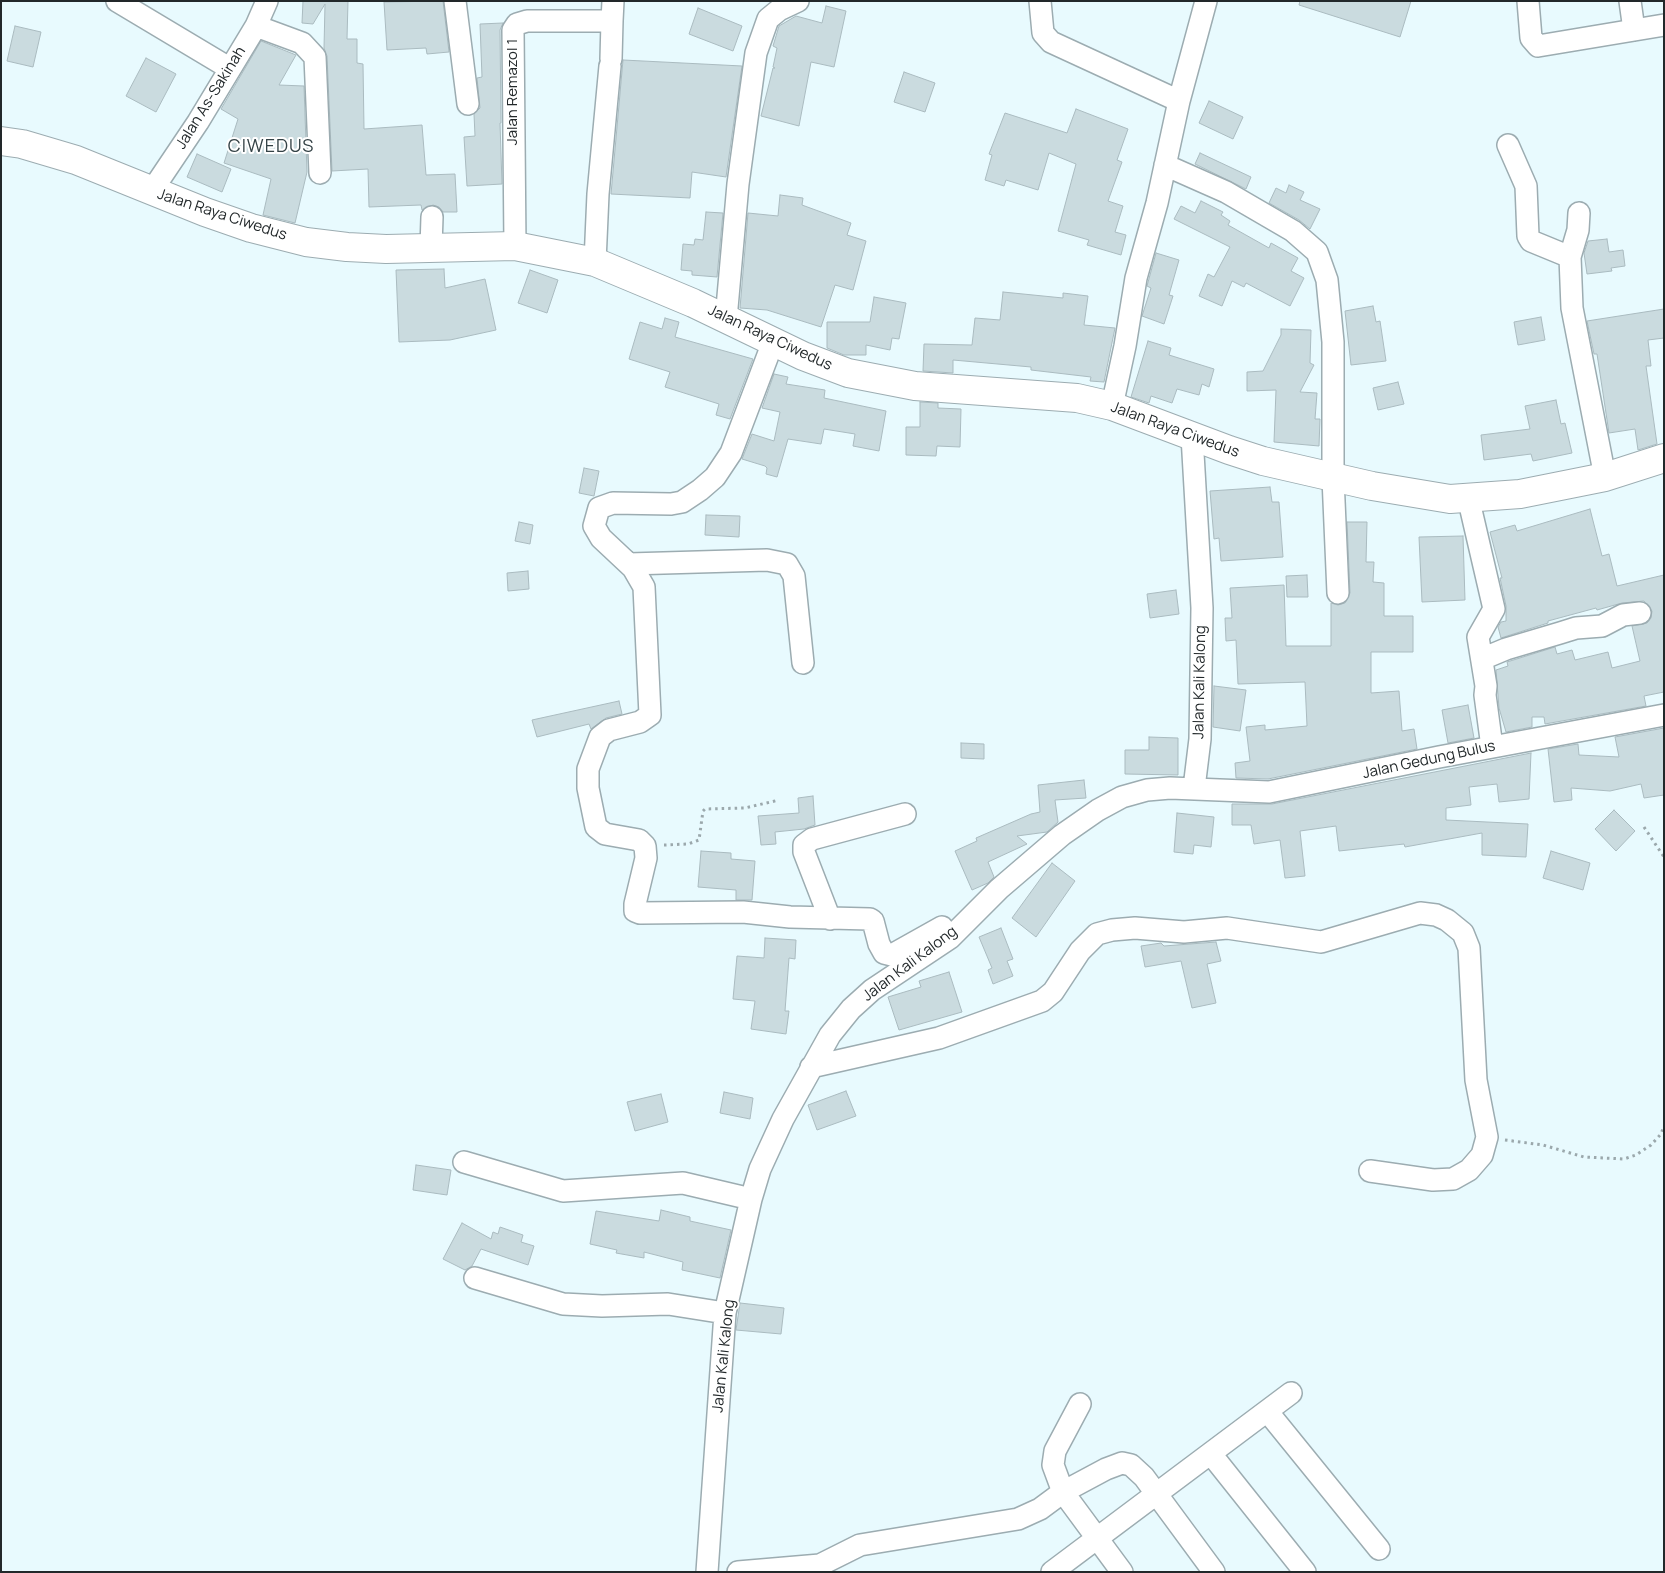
<!DOCTYPE html>
<html>
<head>
<meta charset="utf-8">
<style>
	body { margin:0 }
	#map { position:relative; width:1665px; height:1573px; overflow:hidden; background:#e8fafe; font-family:Manrope,sans-serif }
	canvas { display:block }
	.frame { position:absolute; inset:0; border:2px solid #22282a; pointer-events:none }
</style>
</head>
<body>
<div id="map">
<canvas width="1665" height="1573"></canvas>
<div class="frame"></div>
</div>
<script>
const context = document.querySelector('canvas').getContext('2d');
context.lineJoin = 'round';
function fillPath(path, color) {
  context.fillStyle = color;
  context.fill(path, 'evenodd');
}
function shape(rows) {
  const path = new Path2D();
  for (const r of rows) {
    path.moveTo(r[0], r[1]);
    for (let i = 2; i < r.length; i += 2) path.lineTo(r[i], r[i + 1]);
  }
  return path;
}
function trace(path, color, width, dash) {
  context.strokeStyle = color;
  context.lineWidth = width;
  context.lineCap = dash ? 'butt' : 'round';
  context.setLineDash(dash || []);
  context.stroke(path);
}
function label(font, color, halo, rows, align = 'center') {
  context.font = font + ' Manrope,sans-serif';
  context.lineWidth = 4;
  context.setLineDash([]);
  context.textBaseline = 'middle';
  context.strokeStyle = halo;
  context.fillStyle = color;
  for (const [text, x, y, turn = 0] of rows) {
    context.save();
    context.translate(x, y);
    context.rotate((+turn || 0) * Math.PI / 180);
    context.textAlign = isNaN(turn) ? turn : align;
    if (halo) context.strokeText(text, 0, 0);
    context.fillText(text, 0, 0);
    context.restore();
  }
}
const building = shape([
	[303,1,348,1,347,39,357,39,357,63,363,64,364,129,422,125,426,175,455,174,457,212,443,212,439,207,433,205,422,210,421,205,369,207,368,169,332,171,327,56,324,48,325,4,313,24,302,23,303,1],
	[443,1,449,52,427,54,426,48,387,50,384,2,443,1],
	[1300,1,1411,1,1400,37,1299,5,1300,1],
	[826,6,846,11,834,67,811,62,799,126,761,116,773,68,775,68,773,67,777,48,773,46,779,26,796,16,822,23,826,6],
	[698,8,742,26,733,51,689,34,698,8],
	[503,23,500,30,501,123,500,123,502,184,467,186,464,137,475,136,474,114,480,108,477,78,482,77,480,24,503,23],
	[15,26,41,32,33,67,7,61,15,26],
	[261,41,296,55,279,85,304,86,307,172,295,223,263,215,271,179,224,163,238,119,221,109,261,41],
	[146,58,176,74,156,112,126,96,146,58],
	[623,60,742,66,726,177,692,172,690,198,611,194,623,60],
	[904,72,935,83,925,112,894,102,904,72],
	[1209,101,1243,117,1233,139,1199,123,1209,101],
	[1076,109,1128,129,1117,160,1122,162,1108,201,1123,206,1115,232,1126,235,1121,255,1087,245,1089,240,1058,231,1076,164,1049,153,1038,190,1006,180,1004,186,985,180,992,155,989,154,1005,113,1067,133,1076,109],
	[1200,153,1251,177,1246,189,1195,164,1200,153],
	[197,154,231,169,222,192,187,177,197,154],
	[1289,185,1304,192,1300,200,1320,209,1310,229,1299,220,1269,203,1276,188,1286,193,1289,185],
	[780,195,803,198,802,205,851,223,847,235,866,241,853,290,835,285,821,327,767,310,740,308,748,213,778,216,780,195],
	[1201,201,1223,212,1221,215,1230,221,1228,225,1269,248,1271,243,1298,258,1291,271,1304,278,1290,306,1246,283,1244,287,1232,281,1222,306,1199,296,1208,274,1214,277,1230,247,1174,219,1181,206,1195,213,1201,201],
	[706,212,723,213,717,277,692,275,692,271,681,270,683,244,694,245,695,239,703,240,706,212],
	[1607,239,1609,252,1623,250,1625,266,1611,268,1612,271,1587,274,1584,253,1588,241,1607,239],
	[1156,253,1179,260,1169,295,1173,296,1164,324,1142,316,1151,288,1147,286,1156,253],
	[444,269,445,288,485,279,496,330,450,340,399,342,396,270,444,269],
	[530,270,558,280,547,313,518,303,530,270],
	[1003,292,1063,298,1063,293,1088,296,1084,325,1115,328,1104,382,1090,381,1091,377,1031,370,1031,367,953,360,953,373,923,371,924,344,972,345,975,318,1000,320,1003,292],
	[874,297,906,303,899,339,892,338,890,350,866,345,866,355,844,355,827,348,827,322,870,322,874,297],
	[1373,306,1376,322,1380,321,1386,361,1351,365,1345,311,1373,306],
	[1664,309,1664,338,1648,340,1651,366,1646,366,1657,444,1638,450,1635,429,1609,433,1597,354,1594,354,1587,321,1664,309],
	[1541,317,1545,340,1518,345,1514,322,1541,317],
	[665,318,679,322,675,337,753,359,730,419,716,415,719,404,665,387,670,372,629,359,640,322,662,329,665,318],
	[1281,329,1311,330,1310,363,1314,365,1300,392,1317,393,1315,419,1320,419,1319,446,1274,442,1276,390,1247,391,1247,372,1263,371,1281,335,1281,329],
	[1148,341,1171,348,1169,355,1214,369,1209,387,1202,384,1199,395,1177,389,1172,403,1151,396,1149,403,1131,397,1148,341],
	[774,374,788,377,786,384,825,390,824,398,886,411,879,451,853,446,855,434,824,429,821,444,788,439,777,477,766,474,767,468,765,466,742,459,752,434,774,441,780,412,762,408,774,374],
	[1398,382,1404,404,1378,410,1373,388,1398,382],
	[1556,400,1561,424,1565,423,1572,453,1533,461,1531,454,1484,460,1481,435,1530,429,1525,406,1556,400],
	[920,402,938,403,938,408,961,409,960,447,937,446,936,456,906,455,906,427,920,427,920,402],
	[584,468,599,471,594,496,579,493,584,468],
	[1270,487,1272,502,1279,502,1283,557,1221,561,1219,538,1214,539,1210,491,1270,487],
	[1590,509,1602,556,1609,554,1617,586,1664,575,1664,692,1644,696,1646,706,1545,724,1544,717,1532,717,1532,727,1506,732,1499,708,1496,670,1508,666,1507,662,1555,647,1557,654,1572,650,1575,660,1608,652,1612,668,1640,661,1632,626,1647,623,1651,618,1652,611,1644,601,1622,603,1597,610,1596,608,1548,621,1548,623,1501,638,1498,627,1501,622,1506,621,1506,606,1500,578,1502,578,1490,532,1515,525,1517,531,1590,509],
	[706,515,740,516,739,537,705,535,706,515],
	[519,522,533,525,530,544,515,541,519,522],
	[1347,522,1367,522,1366,562,1374,562,1373,582,1384,583,1384,616,1413,616,1413,652,1371,652,1371,693,1399,691,1402,731,1414,729,1417,749,1268,779,1236,778,1235,763,1250,761,1246,727,1265,725,1265,730,1307,726,1305,682,1238,684,1236,640,1226,641,1225,618,1232,618,1230,588,1284,585,1286,646,1331,646,1331,603,1338,605,1345,603,1350,593,1347,522],
	[1463,536,1465,600,1422,602,1419,537,1463,536],
	[528,571,529,589,508,591,507,573,528,571],
	[1307,575,1308,597,1287,597,1286,576,1307,575],
	[1176,590,1179,614,1150,618,1147,594,1176,590],
	[1214,686,1246,690,1240,731,1213,727,1214,686],
	[619,701,622,714,606,718,591,729,589,724,537,737,532,720,619,701],
	[1468,705,1474,738,1448,743,1442,710,1468,705],
	[1664,728,1664,795,1644,798,1641,784,1610,791,1571,788,1572,800,1554,802,1548,749,1578,744,1579,755,1619,757,1615,737,1664,728],
	[1149,737,1178,738,1178,775,1125,774,1125,750,1149,750,1149,737],
	[961,743,984,744,984,759,961,758,961,743],
	[1531,753,1529,799,1499,802,1497,784,1469,787,1471,805,1446,808,1446,820,1528,824,1526,857,1482,855,1482,833,1405,847,1404,844,1339,851,1336,826,1300,831,1305,876,1285,878,1280,840,1254,844,1251,825,1232,825,1232,804,1272,804,1531,753],
	[1084,780,1086,798,1055,800,1058,822,1047,832,1017,836,1027,844,988,862,994,877,988,883,972,890,955,851,977,841,976,838,1031,814,1040,812,1038,785,1084,780],
	[813,796,815,825,804,829,775,832,776,844,761,845,758,816,799,813,798,798,813,796],
	[1614,810,1635,831,1616,851,1595,829,1614,810],
	[1177,813,1214,817,1211,847,1194,845,1193,854,1174,852,1177,813],
	[701,851,731,853,731,859,755,861,752,900,736,900,736,890,698,887,701,851],
	[1551,851,1590,863,1583,890,1543,878,1551,851],
	[1052,863,1075,881,1036,937,1012,918,1052,863],
	[1001,928,1013,959,1007,961,1013,976,993,984,988,970,992,968,979,937,1001,928],
	[765,938,796,940,795,959,789,958,785,1011,789,1011,786,1034,751,1029,755,1001,733,999,737,956,764,958,765,938],
	[1216,942,1221,961,1207,964,1216,1003,1192,1008,1181,961,1145,967,1141,946,1161,943,1164,946,1216,942],
	[949,972,962,1012,899,1030,888,997,921,987,919,981,949,972],
	[846,1091,856,1116,817,1130,808,1105,846,1091],
	[724,1092,753,1098,750,1119,720,1113,724,1092],
	[661,1094,668,1122,635,1131,627,1102,661,1094],
	[416,1165,451,1170,447,1195,413,1190,416,1165],
	[661,1210,690,1217,690,1221,731,1230,720,1278,682,1270,683,1262,644,1252,644,1258,616,1253,617,1250,590,1244,596,1211,659,1221,661,1210],
	[462,1223,491,1239,493,1232,498,1234,500,1227,523,1235,521,1242,534,1246,528,1265,481,1249,472,1266,465,1270,443,1259,462,1223],
	[740,1303,784,1308,781,1334,736,1330,740,1303]
]);
const path = shape([
	[1644,827,1664,857],
	[664,845,688,844,699,840,703,811,705,809,745,808,779,800],
	[1505,1140,1543,1145,1584,1157,1624,1159,1636,1155,1651,1145,1661,1134,1664,1126]
]);
const street = shape([
	[117,1,229,68],
	[455,1,468,104],
	[1040,1,1043,33,1051,42,1179,101],
	[1528,1,1531,38,1538,46,1664,25],
	[1630,1,1634,30],
	[256,26,302,43,315,57,320,173],
	[611,59,612,21],
	[1508,145,1526,186,1528,236,1531,241,1570,257,1572,308,1605,477],
	[1165,165,1226,192,1293,231,1317,252,1327,280,1333,342,1333,478,1338,593],
	[151,192,198,122,256,26,267,1],
	[515,246,513,30,517,24,527,21,612,21,613,1],
	[431,247,432,217],
	[1570,257,1578,230,1579,213],
	[595,262,598,194,610,66],
	[726,319,738,184,756,53,768,19,779,10,798,1],
	[773,342,731,453,715,477,700,490,682,502,671,504,613,503,599,508,594,526,601,538,633,568,644,587,650,715,640,722,609,730,600,737,588,769,588,788,596,827,605,834,639,840,645,846,646,858,635,904,635,911,640,913,743,912,790,917,870,919,873,921,879,944,884,953,892,955,942,927],
	[1112,406,1125,346,1136,278,1157,203,1179,101,1206,1],
	[1192,436,1202,608,1200,739,1194,788],
	[1468,497,1494,609,1478,637,1486,686,1485,695,1492,747],
	[629,564,767,560,787,564,794,576,803,663],
	[1482,659,1506,649,1560,633,1576,628,1602,626,1623,615,1640,613],
	[830,919,804,852,804,845,812,839,905,814],
	[811,1067,939,1038,1042,1001,1053,992,1080,951,1097,934,1112,930,1135,928,1184,932,1227,928,1321,942,1420,913,1436,915,1447,920,1463,933,1469,948,1476,1080,1487,1137,1482,1155,1469,1170,1453,1179,1433,1180,1370,1171],
	[464,1162,563,1191,683,1183,751,1199],
	[475,1278,563,1304,602,1306,668,1304,725,1313],
	[1267,1411,1379,1549],
	[1211,1454,1305,1572],
	[707,1572,725,1313,751,1199,760,1169,783,1119,830,1035,851,1009,872,990,950,938,999,889,1062,835,1098,810,1122,797,1147,790,1170,788,1269,792,1439,757,1664,715],
	[738,1572,820,1565,860,1545,1018,1519,1040,1509,1063,1492,1053,1465,1055,1451,1080,1404],
	[1052,1572,1291,1393],
	[1122,1572,1063,1492,1106,1469,1122,1463,1131,1465,1144,1477,1214,1572]
]);
const secondary = shape([
	[1,141,22,144,76,160,205,212,251,228,306,242,347,247,386,249,515,246,595,262,693,303,803,356,848,373,915,386,1077,398,1112,406,1229,450,1263,461,1372,486,1450,499,1520,494,1605,477,1664,458]
]);
const streetNames = [
	["Jalan Remazol 1",513,92,-90],
	["Jalan As-Sakinah",211,98,-58],
	["Jalan Raya Ciwedus",222,215,18],
	["Jalan Raya Ciwedus",770,338,25],
	["Jalan Raya Ciwedus",1175,430,20],
	["Jalan Kali Kalong",1200,682,-89],
	["Jalan Gedung Bulus",1429,760,-12],
	["Jalan Kali Kalong",910,964,-37],
	["Jalan Kali Kalong",724,1356,-84]
];
const quarterNames = [
	["CIWEDUS",271,147]
];
fillPath(building, '#cadbdf');
trace(building, '#aabbc0', 1);
trace(street, '#9cacb1', 24);
trace(secondary, '#9cacb1', 30);
trace(path, '#9ba8ac', 3, [2.5, 4]);
trace(street, '#fff', 21);
trace(secondary, '#fff', 28);
label('15px', '#22282a', '#fff', streetNames);
context.letterSpacing = '1px';
label('18px', '#344246', '#fff', quarterNames);
context.letterSpacing = '0px';
</script>
</body>
</html>
